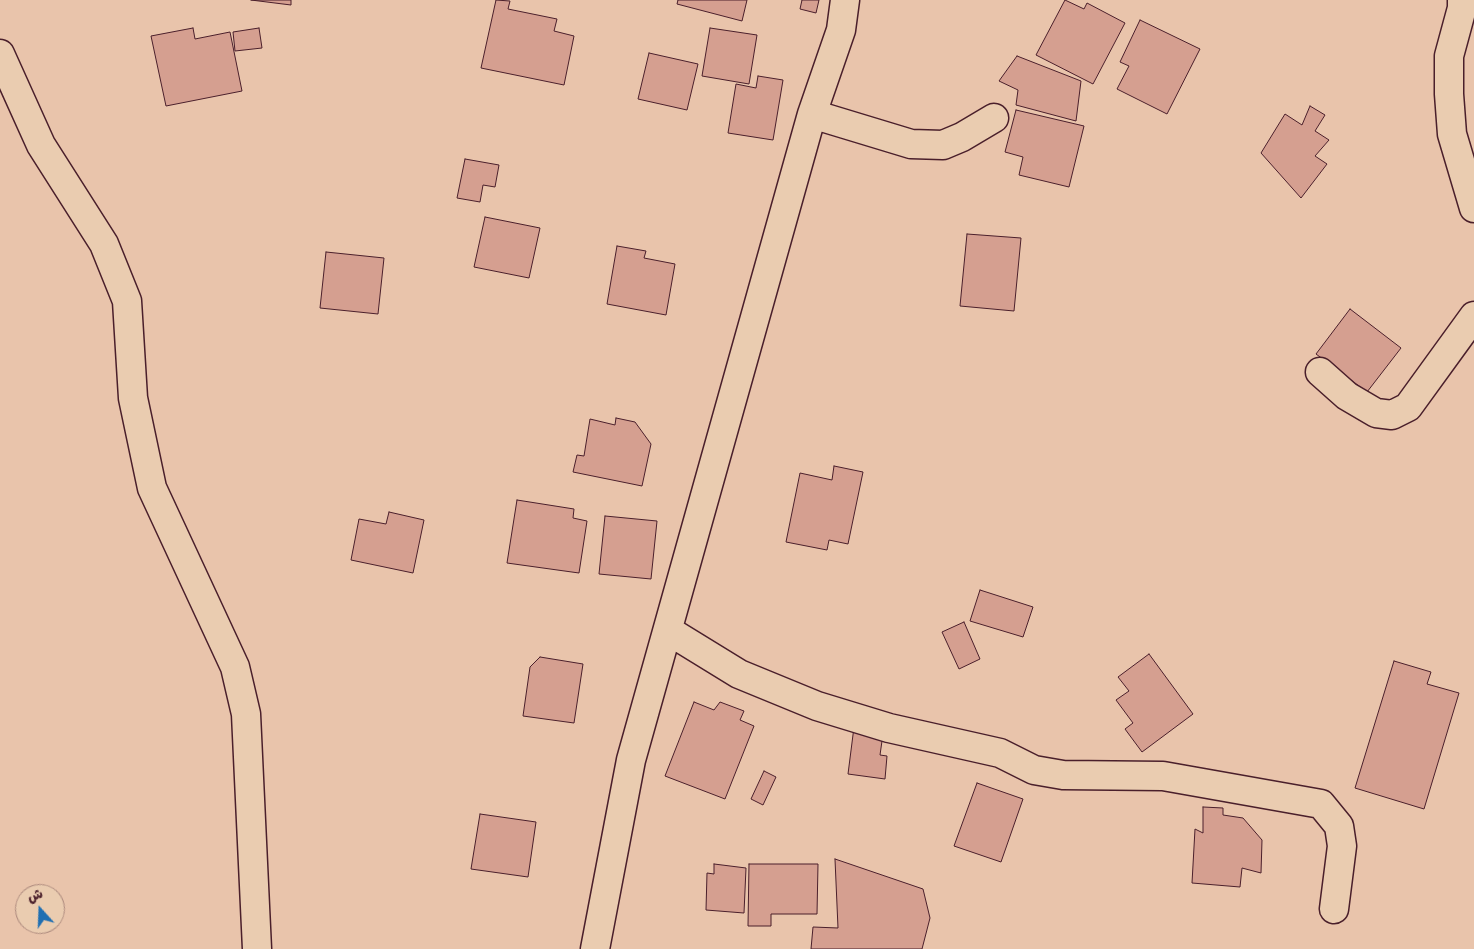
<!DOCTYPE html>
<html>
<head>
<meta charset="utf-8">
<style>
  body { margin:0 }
  #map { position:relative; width:1474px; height:949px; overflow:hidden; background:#e9c4ab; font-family:Itim,"Playpen Sans Arabic",sans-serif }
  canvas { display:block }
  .north { position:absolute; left:15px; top:884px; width:50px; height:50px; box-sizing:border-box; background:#eaccb0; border:1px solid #aa877b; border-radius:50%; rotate:340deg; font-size:14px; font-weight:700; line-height:20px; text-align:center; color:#4a1f2b }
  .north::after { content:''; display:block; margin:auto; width:18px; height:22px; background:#1f6fb2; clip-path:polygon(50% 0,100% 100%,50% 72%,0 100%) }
</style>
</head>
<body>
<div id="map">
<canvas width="1474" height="949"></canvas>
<div class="north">ش</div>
</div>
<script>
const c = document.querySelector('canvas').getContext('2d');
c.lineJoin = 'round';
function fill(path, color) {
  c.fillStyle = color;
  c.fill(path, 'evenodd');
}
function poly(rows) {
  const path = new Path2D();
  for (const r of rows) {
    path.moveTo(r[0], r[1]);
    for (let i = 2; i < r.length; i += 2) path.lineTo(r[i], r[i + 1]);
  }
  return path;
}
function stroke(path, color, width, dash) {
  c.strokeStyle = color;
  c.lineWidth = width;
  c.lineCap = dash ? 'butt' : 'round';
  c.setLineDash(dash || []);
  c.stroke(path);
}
const building = poly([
  [251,0,291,0,291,5,251,0],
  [496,0,510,1,508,9,557,19,554,31,574,36,564,85,481,68,496,0],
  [678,0,747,0,742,21,677,4,678,0],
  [802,0,819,0,816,13,800,9,802,0],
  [1065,0,1084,9,1087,3,1125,23,1093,84,1036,55,1065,0],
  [1140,20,1200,49,1167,114,1117,89,1129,66,1120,62,1140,20],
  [193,28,195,39,230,32,242,91,166,106,151,36,193,28],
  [259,28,262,48,235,51,233,32,259,28],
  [710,28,757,35,749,84,702,76,710,28],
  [649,53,698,64,687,110,638,99,649,53],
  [1017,56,1081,81,1076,121,1016,105,1018,90,999,81,1017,56],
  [758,76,783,80,773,140,728,133,736,84,756,88,758,76],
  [1310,106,1325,115,1315,131,1329,140,1315,156,1327,164,1301,198,1261,153,1285,114,1302,125,1310,106],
  [1016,110,1084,126,1069,187,1019,175,1023,157,1005,152,1016,110],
  [465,159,499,165,495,187,483,185,480,202,457,198,465,159],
  [485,217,540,228,529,278,474,267,485,217],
  [967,234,1021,238,1014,311,960,306,967,234],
  [617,246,646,251,644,258,675,264,666,315,607,304,617,246],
  [326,252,384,258,378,314,320,308,326,252],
  [1350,309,1401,348,1367,392,1316,354,1350,309],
  [616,418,635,422,651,444,642,486,573,472,577,455,584,456,590,419,615,425,616,418],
  [834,466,863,472,848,544,829,540,827,550,786,542,800,473,832,480,834,466],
  [517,500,574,509,573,518,587,521,579,573,507,563,517,500],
  [389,512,424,520,413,573,351,560,359,519,386,524,389,512],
  [605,516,657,521,651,579,599,574,605,516],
  [980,590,1033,607,1023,637,970,621,980,590],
  [964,622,980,659,959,669,942,632,964,622],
  [1149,654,1193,714,1142,752,1125,729,1133,723,1116,700,1129,691,1118,677,1149,654],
  [540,657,583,664,574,723,523,716,530,667,540,657],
  [1394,661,1431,672,1427,684,1459,693,1424,809,1355,788,1394,661],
  [694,702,714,710,720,702,744,711,740,720,754,726,725,799,665,776,694,702],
  [854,727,877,731,882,741,880,755,887,756,885,779,848,774,854,727],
  [764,771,776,777,763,805,751,799,764,771],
  [977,783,1023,799,1001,862,954,846,977,783],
  [1203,807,1223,808,1223,815,1243,818,1262,840,1261,873,1242,868,1240,887,1192,883,1195,829,1203,833,1203,807],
  [480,814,536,822,528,877,471,869,480,814],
  [835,859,923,889,930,918,922,949,811,949,813,927,838,928,835,859],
  [714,864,746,868,744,913,706,910,707,873,714,874,714,864],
  [749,864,818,864,817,914,771,914,771,926,748,926,749,864]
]);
const minor = poly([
  [1462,0,1462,8,1449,56,1449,94,1452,134,1474,208],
  [0,54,41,145,104,244,127,301,133,398,152,488,235,667,246,714,257,949],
  [812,114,911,144,943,145,962,137,994,118],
  [1320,372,1347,396,1376,413,1392,415,1408,407,1474,316],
  [669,631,739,674,817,706,889,728,1000,753,1034,770,1063,775,1163,776,1321,804,1339,826,1342,846,1334,909],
  [595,949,631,760,812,114,841,30,845,0]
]);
fill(building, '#d59f90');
stroke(building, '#4a1f2b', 1);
stroke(minor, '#4a1f2b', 31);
stroke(minor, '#eaccb0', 28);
</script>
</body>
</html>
